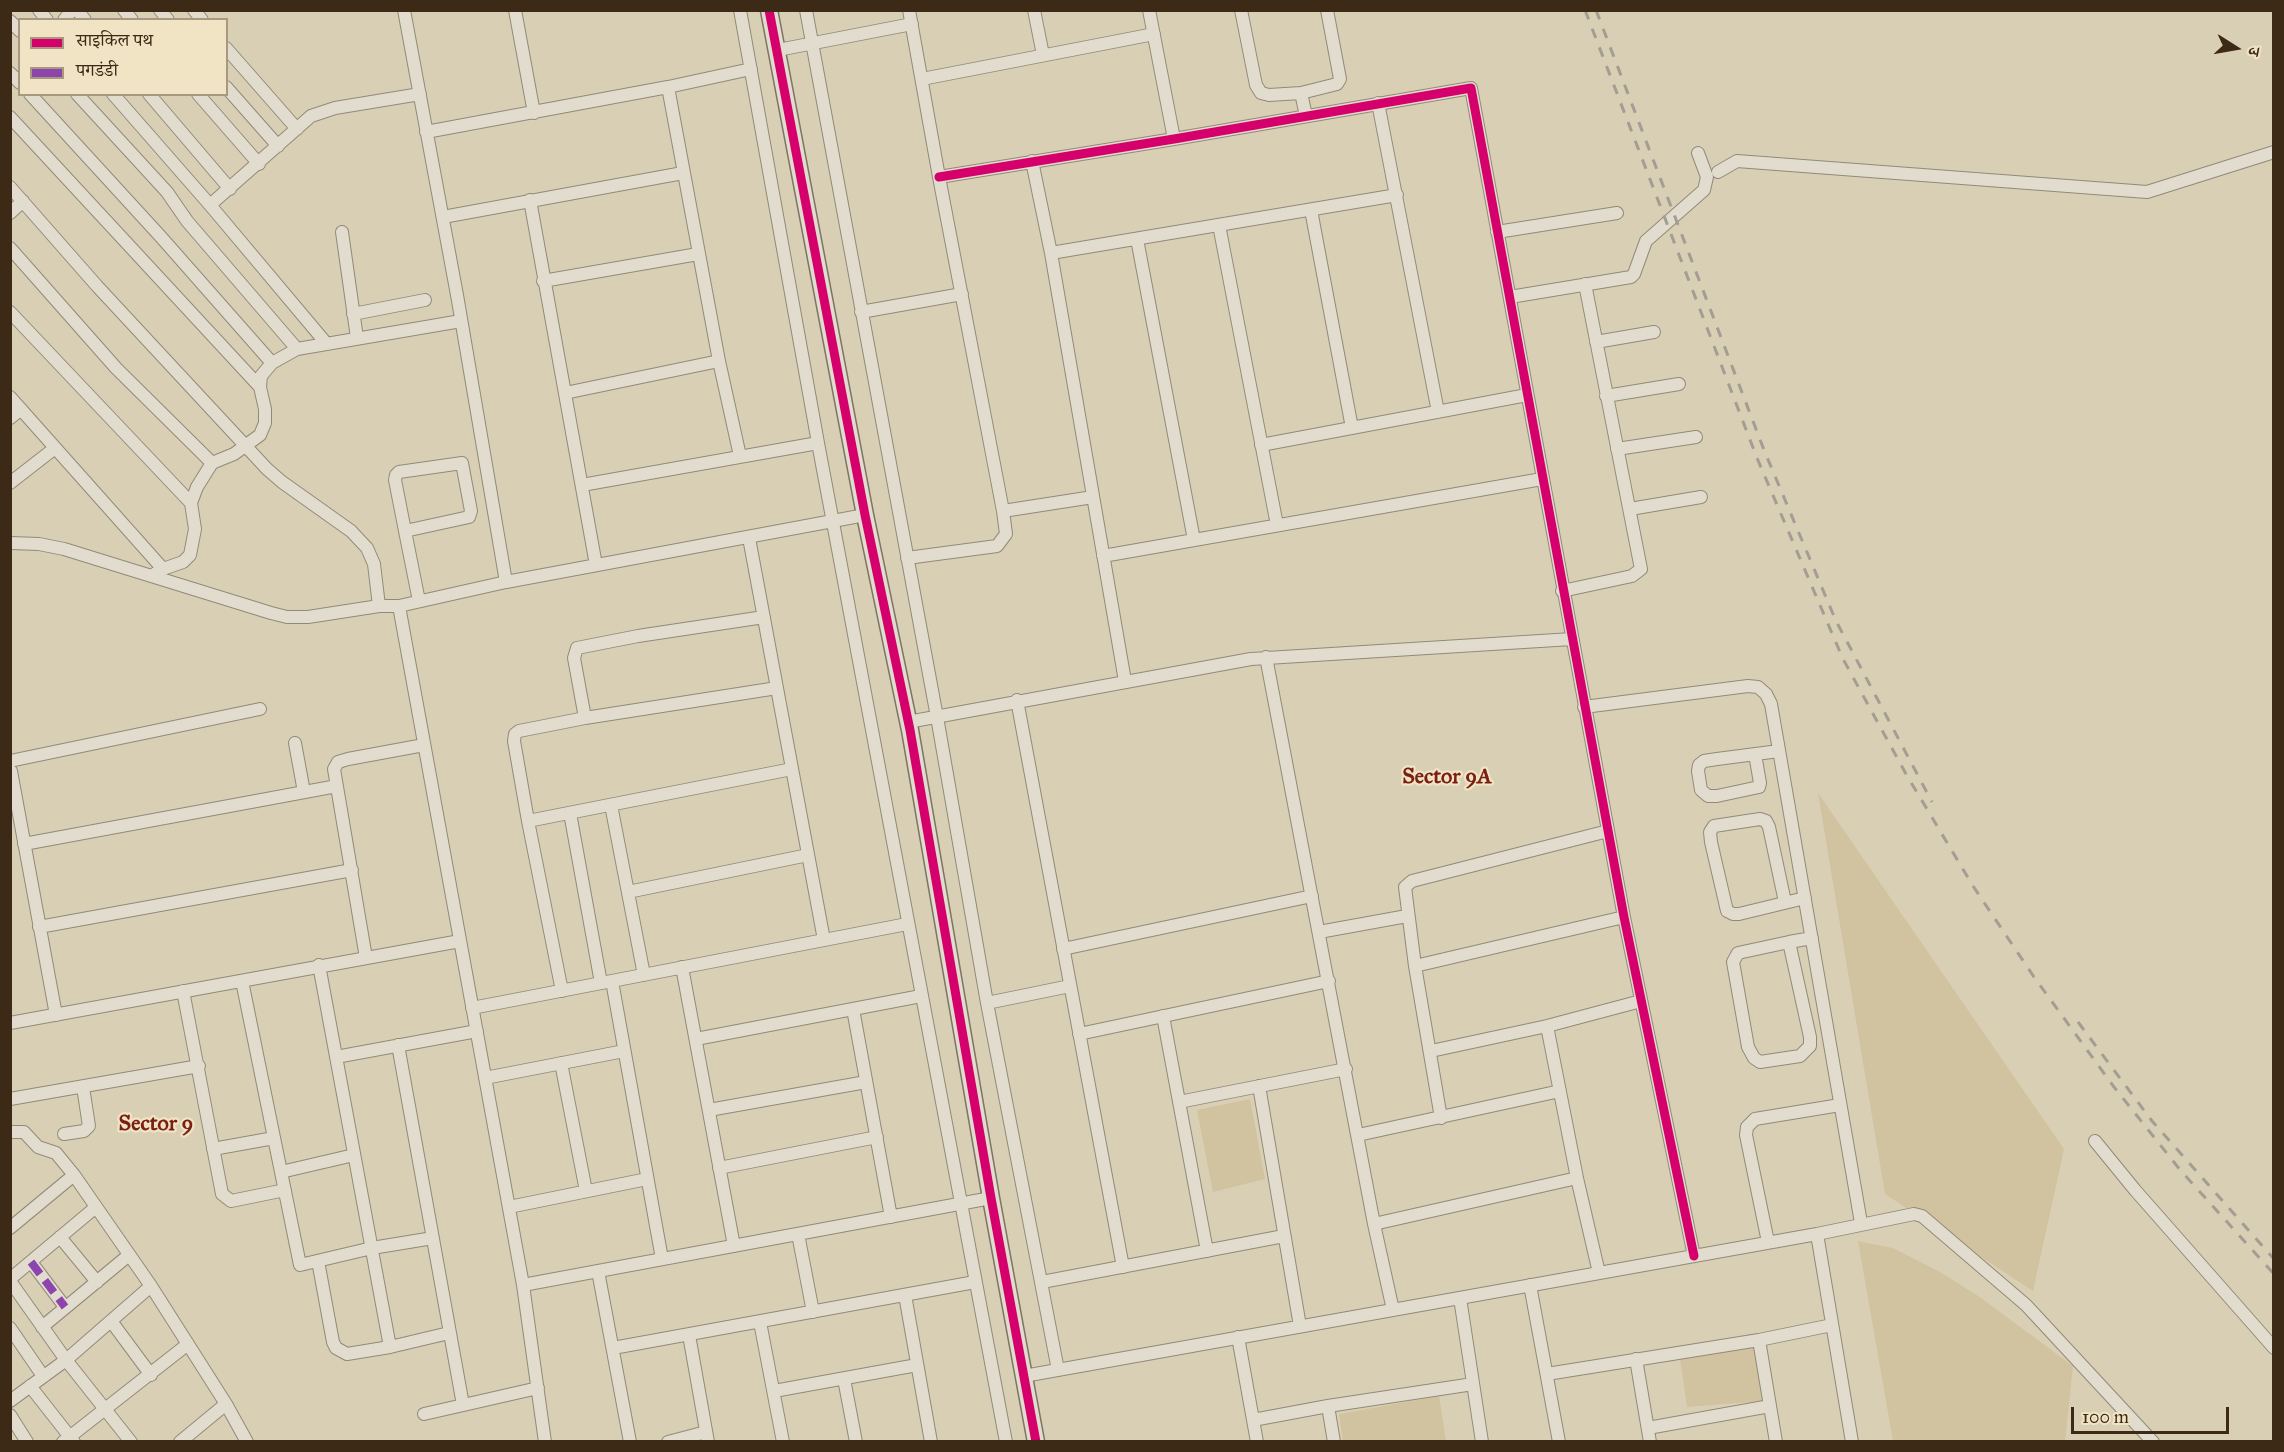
<!DOCTYPE html>
<html>
<head>
<meta charset="utf-8">
<style>
  body { margin:0 }
  #map { position:relative; width:2284px; height:1452px; overflow:hidden; background:#d9cfb4; font-family:"IM FELL Great Primer","Noto Serif Devanagari",serif }
  canvas { display:block }
  .frame { position:absolute; inset:0; border:12px solid #3c2916; pointer-events:none }
  .legend { position:absolute; left:18px; top:18px; width:210px; height:78px; box-sizing:border-box; background:#f0e4c4; border:2px solid #a8997e; margin:0; padding:8px 10px; list-style:none; font-size:18px; color:#3c2916 }
  .legend li { display:flex; align-items:center; gap:12px; height:30px }
  .legend b { width:30px; border:2px solid #a8997e }
  .north { position:absolute; left:2206px; top:18px; width:60px; height:60px; -webkit-text-stroke:4px #f0e4c4; paint-order:stroke; rotate:101deg; font-size:16px; font-weight:700; line-height:24px; text-align:center; color:#3c2916 }
  .north::after { content:''; display:block; margin:auto; width:21px; height:27px; background:#3c2916; clip-path:polygon(50% 0,100% 100%,50% 72%,0 100%) }
  .scale { position:absolute; left:2071px; top:1407px; width:158px; height:27px; box-sizing:border-box; border:3px solid #3c2916; border-top:0; padding-left:8px; font-size:18px; line-height:21px; white-space:nowrap; color:#3c2916; -webkit-text-stroke:4px #f0e4c4; paint-order:stroke }
</style>
</head>
<body>
<div id="map">
<canvas width="2284" height="1452"></canvas>
<div class="frame"></div>
<ul class="legend">
<li><b style="height:8px;background:#d6006c"></b>साइकिल पथ</li>
<li><b style="height:8px;background:#8e44ad"></b>पगडंडी</li>
</ul>
<div class="north">उ</div>
<div class="scale">100 m</div>
</div>
<script>
const c = document.querySelector('canvas').getContext('2d');
c.lineJoin = 'round';
function fill(path, color) {
  c.fillStyle = color;
  c.fill(path, 'evenodd');
}
function poly(rows) {
  const path = new Path2D();
  for (const r of rows) {
    path.moveTo(r[0], r[1]);
    for (let i = 2; i < r.length; i += 2) path.lineTo(r[i], r[i + 1]);
  }
  return path;
}
function stroke(path, color, width, dash) {
  c.strokeStyle = color;
  c.lineWidth = width;
  c.lineCap = dash ? 'butt' : 'round';
  c.setLineDash(dash || []);
  c.stroke(path);
}
function label(font, color, halo, rows, align = 'center') {
  c.font = font + ' "IM FELL Great Primer",serif';
  c.lineWidth = 4.5;
  c.setLineDash([]);
  c.textBaseline = 'middle';
  c.strokeStyle = halo;
  c.fillStyle = color;
  for (const [text, x, y, turn = 0] of rows) {
    c.save();
    c.translate(x, y);
    c.rotate((+turn || 0) * Math.PI / 180);
    c.textAlign = isNaN(turn) ? turn : align;
    if (halo) c.strokeText(text, 0, 0);
    c.fillText(text, 0, 0);
    c.restore();
  }
}
const green = poly([
  [1818,793,2064,1149,2033,1291,1885,1194],
  [1250,1099,1265,1179,1213,1192,1197,1110],
  [1858,1241,1893,1248,1940,1272,1981,1298,2073,1366,2065,1441,1893,1441],
  [1756,1344,1765,1401,1687,1407,1680,1359],
  [1439,1396,1446,1441,1343,1441,1339,1414]
]);
const street = poly([
  [39,10,47,20],
  [77,10,85,20],
  [124,10,132,20],
  [160,10,168,20],
  [194,10,202,20],
  [404,10,457,295,506,582],
  [515,10,534,113],
  [740,10,818,443,1006,1442],
  [806,10,937,717,987,1003,1058,1370],
  [909,10,939,177,1003,511,1093,497],
  [1034,10,1043,55],
  [1149,10,1174,139],
  [1241,10,1256,85,1261,93,1269,95,1301,93,1337,84,1340,79,1327,10],
  [64,20,72,10],
  [10,21,20,31],
  [226,48,297,129],
  [778,50,912,24],
  [10,73,20,83],
  [922,79,1154,34],
  [226,87,278,146],
  [668,87,719,361,740,456],
  [1301,93,1306,116],
  [30,94,161,237,272,363],
  [77,94,167,192,187,221,297,349],
  [113,94,210,205,326,343],
  [149,94,230,189],
  [198,94,259,164],
  [1378,103,1438,412],
  [10,117,260,387],
  [426,132,668,87,751,69],
  [1032,161,1051,253,1125,681],
  [1718,172,1737,161,2147,192,2274,152],
  [939,177,1174,139,1471,88,1624,917,1694,1256],
  [10,187,97,286,267,469,282,482,351,531,367,548,374,564,379,606],
  [530,200,596,565],
  [210,205,311,116,335,108,420,94],
  [1311,210,1352,428],
  [10,213,23,201],
  [443,217,683,173],
  [1219,225,1277,525],
  [342,232,357,338],
  [1497,232,1617,213],
  [1137,239,1194,540],
  [10,248,116,368,212,463],
  [1051,253,1397,195],
  [543,281,698,254],
  [1510,297,1631,277,1634,274,1646,241,1704,190,1707,177,1698,153],
  [10,312,191,503],
  [861,312,962,294],
  [353,314,425,300],
  [1596,342,1654,332],
  [565,393,719,361],
  [1606,396,1679,384],
  [10,397,163,569],
  [10,418,21,409],
  [1261,445,1527,395],
  [1617,449,1696,437],
  [10,483,55,448],
  [582,485,818,443],
  [1630,509,1701,497],
  [405,531,469,517,471,511,462,463,399,472,396,475,395,480,405,531,419,601],
  [749,538,824,940],
  [10,543,39,544,64,549,271,613,287,617,308,617,379,606,399,606,506,582,865,515],
  [1103,556,1542,479],
  [907,558,997,546,1006,534,1003,511],
  [151,576,163,569,183,562,190,555,195,529,191,503,197,487,212,463,234,454,260,435,265,423,265,409,260,387,261,376,272,363,297,349,461,321],
  [1562,591,1632,576,1641,569,1585,284],
  [399,606,523,1285,545,1442],
  [1266,657,1374,1224,1393,1310],
  [1017,700,1123,1267],
  [1584,707,1748,686,1758,687,1766,694,1771,704,1861,1223],
  [585,718,574,658,577,648,638,636,764,617],
  [908,722,1251,659,1572,639],
  [295,743,304,792],
  [1755,754,1760,783,1759,787,1717,796,1708,796,1701,790,1698,771,1699,765,1704,761,1717,759,1779,751],
  [10,761,260,709],
  [11,771,56,1015],
  [611,805,644,975],
  [570,813,601,983],
  [528,821,792,769],
  [24,844,337,786],
  [628,892,808,855],
  [1785,902,1769,827,1766,821,1760,819,1714,826,1710,832,1711,842,1727,911,1733,914,1739,914,1805,898],
  [39,927,352,870],
  [1319,932,1407,916],
  [1789,942,1810,1037,1810,1046,1800,1056,1760,1062,1754,1058,1748,1047,1733,962,1738,953,1789,942,1812,938],
  [1063,949,1312,896],
  [366,958,334,769,338,762,348,759,424,745],
  [319,965,390,1347,449,1333],
  [1415,966,1624,917],
  [682,967,734,1246],
  [242,981,300,1265,372,1248,433,1238],
  [612,981,662,1259],
  [183,991,222,1194,231,1201,285,1190],
  [562,991,528,821,514,741,515,734,519,731,585,718,777,688],
  [987,1003,1070,986],
  [472,1008,907,924],
  [853,1009,891,1217],
  [1163,1016,1207,1251],
  [10,1023,460,941],
  [1547,1026,1577,1178,1599,1273],
  [1079,1034,1329,981],
  [696,1039,921,996],
  [398,1045,463,1405],
  [1431,1051,1547,1026,1641,1001],
  [336,1057,477,1031],
  [561,1063,586,1191],
  [485,1078,624,1051],
  [1259,1086,1300,1326],
  [10,1099,199,1066],
  [1179,1102,1346,1069],
  [709,1110,866,1082],
  [1441,1118,1415,966,1405,887,1412,881,1608,831],
  [10,1132,24,1132,38,1147,56,1153,74,1175,151,1286,226,1404,247,1442],
  [64,1134,84,1131,89,1126,83,1087],
  [1358,1135,1560,1091],
  [2095,1141,2135,1190,2274,1348],
  [213,1149,274,1138],
  [719,1168,877,1137],
  [281,1172,354,1155],
  [509,1207,647,1179],
  [1374,1224,1577,1178],
  [10,1228,74,1175],
  [798,1234,813,1312],
  [1817,1234,1852,1442],
  [60,1237,97,1282],
  [1768,1242,1746,1135,1747,1127,1755,1119,1840,1105],
  [318,1261,333,1342,336,1348,347,1354,390,1347],
  [31,1262,65,1307],
  [598,1271,630,1442],
  [10,1279,96,1207],
  [10,1281,66,1360,131,1442],
  [1042,1282,1284,1236],
  [523,1285,991,1198],
  [1530,1285,1559,1442],
  [905,1295,931,1442],
  [1460,1298,1482,1442],
  [111,1321,151,1375],
  [760,1322,783,1442],
  [42,1327,129,1255],
  [10,1328,43,1376],
  [689,1335,708,1442],
  [1238,1337,1257,1442],
  [1759,1340,1776,1442],
  [613,1348,975,1282],
  [1636,1359,1650,1442],
  [1547,1374,1759,1340,1832,1325],
  [1024,1376,1817,1234,1914,1214,1922,1216,2026,1305,2153,1442],
  [844,1379,856,1442],
  [30,1386,74,1442],
  [774,1391,917,1365],
  [10,1401,66,1360,151,1286],
  [1328,1406,1334,1442],
  [424,1414,538,1388],
  [10,1415,27,1442],
  [1253,1420,1328,1406,1473,1384],
  [1648,1428,1770,1406],
  [63,1442,188,1344],
  [180,1442,226,1404],
  [668,1442,706,1432]
]);
const secondary = poly([
  [769,10,865,515,910,730,991,1198,1036,1442]
]);
const rail = poly([
  [1585,10,1757,458,1843,659,1906,774,1973,886,2034,977,2114,1087,2181,1171,2274,1274],
  [1596,10,1764,450,1836,621,1932,802],
  [2078,1022,2152,1121,2274,1259]
]);
const quiet = poly([
  [31,1262,65,1307]
]);
const cycleway = poly([
  [769,10,865,515,910,730,991,1198,1036,1442],
  [939,177,1174,139,1471,88,1624,917,1694,1256]
]);
const districtNames = [
  ["Sector 9A",1447,778],
  ["Sector 9",156,1125]
];
fill(green, '#d1c39f');
stroke(street, '#928a79', 14);
stroke(secondary, '#7c7464', 19);
stroke(street, '#e1dcce', 12);
stroke(secondary, '#e1dcce', 16);
stroke(rail, '#a39e92', 3, [10, 10]);
stroke(quiet, '#8e44ad', 8, [15, 8]);
stroke(cycleway, '#d6006c', 9);
label('bold 22px', '#7a1f14', '#f0e4c4', districtNames);
</script>
</body>
</html>
